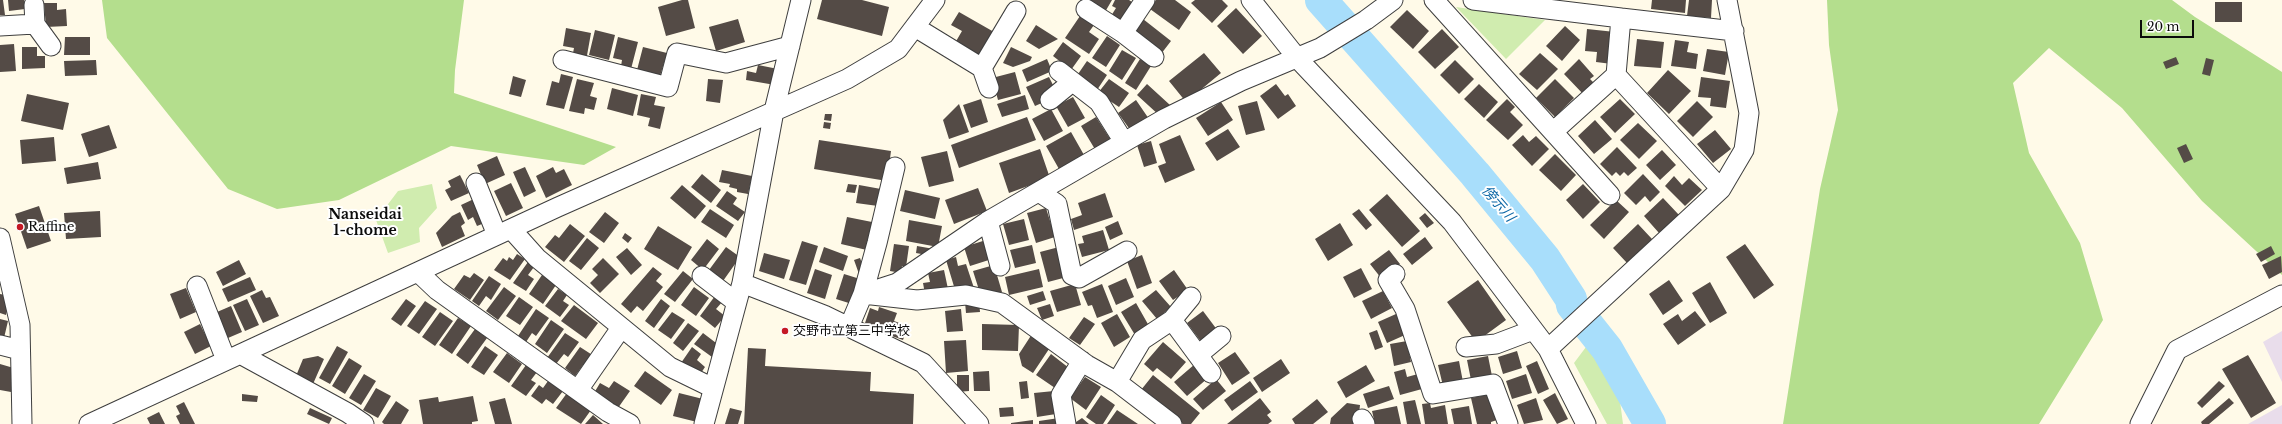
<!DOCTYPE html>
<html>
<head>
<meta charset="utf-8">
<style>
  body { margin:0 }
  #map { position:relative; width:2282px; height:424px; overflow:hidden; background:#fffae8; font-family:"Libre Baskerville",serif }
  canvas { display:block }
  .scale { position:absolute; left:2140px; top:20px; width:54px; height:18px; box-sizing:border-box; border:2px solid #0b0b0b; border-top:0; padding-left:5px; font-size:12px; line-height:14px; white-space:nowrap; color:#0b0b0b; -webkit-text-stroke:3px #fff; paint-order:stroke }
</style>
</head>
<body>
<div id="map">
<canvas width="2282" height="424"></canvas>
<div class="scale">20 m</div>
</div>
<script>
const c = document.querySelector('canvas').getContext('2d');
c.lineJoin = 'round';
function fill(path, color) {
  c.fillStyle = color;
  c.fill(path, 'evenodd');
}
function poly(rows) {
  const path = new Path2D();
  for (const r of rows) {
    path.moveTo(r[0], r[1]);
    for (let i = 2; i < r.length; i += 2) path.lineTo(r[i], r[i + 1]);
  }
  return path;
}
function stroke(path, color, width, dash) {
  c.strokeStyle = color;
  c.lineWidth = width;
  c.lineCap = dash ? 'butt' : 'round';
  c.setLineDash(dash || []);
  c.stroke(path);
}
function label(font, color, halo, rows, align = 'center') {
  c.font = font + ' "Libre Baskerville","Noto Sans JP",serif';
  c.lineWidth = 4;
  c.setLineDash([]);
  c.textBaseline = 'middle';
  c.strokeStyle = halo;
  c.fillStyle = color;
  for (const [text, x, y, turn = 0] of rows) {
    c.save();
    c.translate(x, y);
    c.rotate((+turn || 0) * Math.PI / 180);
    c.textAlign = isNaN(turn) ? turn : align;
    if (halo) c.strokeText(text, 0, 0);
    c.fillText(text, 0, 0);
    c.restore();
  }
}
const industrial = poly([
  [2282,331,2282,382,2263,342],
  [2282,405,2282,424,2248,424]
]);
const green = poly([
  [1456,7,1545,20,1506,59],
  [432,184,437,208,419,228,420,242,388,253,376,220,398,191],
  [1592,339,1624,390,1620,401,1623,424,1607,424,1574,363]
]);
const forest = poly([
  [102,0,464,0,455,70,454,93,616,147,584,165,451,146,339,200,277,209,228,189,107,38],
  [1827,0,2172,0,2195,17,2282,72,2282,275,2202,201,2122,108,2049,48,2013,83,2029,153,2080,243,2103,320,2039,424,1783,424,1820,189,1838,110,1829,45]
]);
const river = poly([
  [1321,0,1475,174,1545,259,1571,299,1572,305,1607,349,1650,424]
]);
const building = poly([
  [0,0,3,0,5,15,0,15],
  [8,0,24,0,25,9,9,11],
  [682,0,688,0,695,28,666,36,658,7],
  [822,0,862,0,889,7,882,36,817,19],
  [1091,0,1112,0,1105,12,1090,2],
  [1115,0,1129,0,1135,4,1123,23,1111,16,1116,8,1112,6],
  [1156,0,1175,0,1191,12,1179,30,1150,9],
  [1195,0,1222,0,1228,6,1212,23,1191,3],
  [1652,0,1686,0,1685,13,1651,9],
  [1689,0,1712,0,1711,18,1687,16],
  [2215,2,2242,2,2242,22,2215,22],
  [44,3,57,3,57,10,66,9,67,26,46,27],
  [1236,8,1262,36,1243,54,1217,26],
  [1407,10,1429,31,1413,49,1390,27],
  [959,12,994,32,979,57,955,43,962,31,951,25],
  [1080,16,1094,25,1089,32,1099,39,1089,54,1065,38],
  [738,19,745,42,716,51,709,27],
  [1143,19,1171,41,1161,54,1133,32],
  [1036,25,1058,39,1039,49,1026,41],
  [1565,26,1580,40,1562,61,1546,46],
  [566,28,591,33,586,61,572,58,574,48,563,46],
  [1442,29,1459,47,1435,69,1418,52],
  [1587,29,1615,32,1612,64,1596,62,1597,52,1585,51],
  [595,30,615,35,609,60,589,55],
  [1107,36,1120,45,1106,67,1092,58],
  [65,37,90,37,90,55,64,55],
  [618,37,638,42,631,69,621,66,622,60,613,58],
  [1637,39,1664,42,1661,68,1634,66],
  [1675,40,1689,42,1687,52,1698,54,1696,69,1671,66],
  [1063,42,1081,56,1071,70,1053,56],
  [14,44,16,71,0,72,0,45],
  [22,47,37,47,37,56,45,56,45,68,22,69],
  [643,47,667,53,660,76,637,70],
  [1011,47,1032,57,1030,61,1013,67,1003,63],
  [1707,49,1729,52,1725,75,1703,71],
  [1122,50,1136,58,1122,80,1109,71],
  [1204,53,1221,73,1186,102,1169,81],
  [1540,53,1558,69,1537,90,1519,74],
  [2176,57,2179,64,2166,69,2163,62],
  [2206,58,2214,60,2210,76,2202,74],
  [1047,59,1052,71,1027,82,1022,70],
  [1140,59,1151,66,1136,90,1125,83],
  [1579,59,1594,76,1590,79,1595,84,1584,95,1564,74],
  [96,60,97,75,65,76,64,61],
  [1455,60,1474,79,1459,94,1440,75],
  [1087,61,1107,75,1097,90,1076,77],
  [758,65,778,69,775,85,746,80,747,71,756,73],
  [1668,70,1691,91,1669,114,1647,93],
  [1015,72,1021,94,998,100,992,78],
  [561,74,573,77,564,109,546,105,552,81,559,83],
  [513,76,526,80,521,97,509,94],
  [1049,77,1056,91,1044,102,1035,106,1026,87],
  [1701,77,1730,81,1726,108,1710,106,1711,98,1698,97],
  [577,79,594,83,590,96,597,98,594,110,585,108,584,114,569,111],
  [708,79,723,80,720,103,706,101],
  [1109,79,1129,93,1119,107,1098,93],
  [1555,79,1574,98,1555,117,1536,98],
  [1147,84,1170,105,1160,116,1137,95],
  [1276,84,1285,96,1288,94,1296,106,1278,119,1260,96],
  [1479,84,1498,102,1484,118,1464,99],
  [612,88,638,95,633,116,607,109],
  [27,94,69,103,63,130,21,121],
  [641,94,656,97,654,105,665,107,660,129,648,126,650,118,637,115],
  [1025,95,1029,109,1002,117,997,104],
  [1073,97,1085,118,1068,127,1056,106],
  [981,99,988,122,971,128,963,105],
  [1507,99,1515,107,1510,112,1523,125,1508,140,1486,120],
  [1620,99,1635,114,1615,133,1600,117],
  [1136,100,1149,119,1131,131,1118,113],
  [1257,101,1265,130,1246,135,1238,106],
  [1697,101,1713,117,1693,137,1677,121],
  [1221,102,1233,120,1208,136,1196,118],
  [959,104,969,132,949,139,943,120],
  [1051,109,1063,131,1044,141,1032,119],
  [825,114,832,114,831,121,824,120],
  [1027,117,1036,140,959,168,951,145],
  [1096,117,1112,142,1096,151,1081,126],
  [1595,120,1612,139,1594,154,1578,136],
  [824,122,831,123,830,129,823,128],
  [1638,123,1657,141,1639,159,1620,140],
  [109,125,117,148,89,157,81,134],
  [1228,129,1240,147,1217,161,1205,143],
  [1715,130,1731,149,1713,163,1697,144],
  [1071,132,1084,155,1059,169,1046,146],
  [1180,135,1195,170,1165,183,1158,166,1166,163,1159,144],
  [1523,135,1529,142,1536,136,1549,149,1532,166,1512,145],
  [54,137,56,161,22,164,20,140],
  [819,140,891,151,887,181,814,169],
  [1151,141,1157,163,1144,167,1137,145],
  [2186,144,2193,159,2184,163,2177,148],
  [1617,147,1637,168,1628,176,1624,172,1620,176,1616,172,1612,176,1600,164],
  [1040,149,1050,178,1009,193,999,163],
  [1662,150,1676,165,1660,180,1646,165],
  [947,151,954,181,929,187,921,157],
  [1555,154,1576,175,1561,191,1539,170],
  [497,156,505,175,485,184,477,165],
  [98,162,101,179,67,184,64,168],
  [525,167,536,191,524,197,513,172],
  [553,167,556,173,564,169,572,185,546,198,536,176],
  [722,170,752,176,748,194,737,192,737,189,729,187,730,184,719,182],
  [702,174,721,190,711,203,691,187],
  [1643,174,1660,192,1650,202,1645,196,1636,205,1624,193],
  [460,175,469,193,451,201,445,190,451,187,448,181],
  [1674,176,1682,185,1689,178,1702,190,1685,206,1665,186],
  [511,183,523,208,506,216,494,191],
  [848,184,857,185,855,193,846,192],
  [1583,184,1600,202,1583,219,1566,200],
  [682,185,706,206,695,219,670,198],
  [859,185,881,189,878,206,856,203],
  [978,188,987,211,954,224,945,200],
  [905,190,940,198,935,219,900,211],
  [727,191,737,198,733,204,745,212,738,221,716,206],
  [1105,193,1113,217,1074,230,1071,219,1082,215,1078,203],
  [1387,194,1420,231,1402,247,1369,210],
  [476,198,487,222,477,226,473,217,468,220,461,205],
  [1663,198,1679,215,1659,233,1644,216],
  [1616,200,1629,212,1604,239,1590,225],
  [39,206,51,241,27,249,15,214],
  [1046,208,1055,237,1036,243,1027,213],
  [710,209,734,225,726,238,701,222],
  [1359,209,1372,225,1366,230,1352,214],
  [100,211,101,237,66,239,64,213],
  [460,212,465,223,461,226,465,236,442,247,436,233,452,216],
  [605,212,619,223,604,243,589,232],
  [1425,213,1434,223,1427,228,1419,218],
  [847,217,877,223,871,251,841,244],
  [1024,219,1029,240,1009,245,1003,224],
  [909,220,942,226,938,247,906,241],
  [1118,221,1123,234,1110,240,1105,227],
  [1340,223,1353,245,1328,261,1315,239],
  [570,224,585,236,564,262,545,247,555,235,559,238],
  [1638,224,1652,239,1627,263,1613,248],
  [658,226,692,247,678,270,644,249],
  [1103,230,1109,250,1082,257,1078,244,1084,243,1082,236],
  [625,233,632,238,628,243,622,238],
  [1425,237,1433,248,1412,265,1403,254],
  [587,238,599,248,581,270,569,261],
  [707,239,719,249,703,270,691,260],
  [986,240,992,259,970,266,964,247],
  [802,241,818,246,806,285,789,280],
  [894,244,909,246,906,267,902,266,901,273,890,271],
  [1745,244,1774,285,1754,299,1726,257],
  [1032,245,1036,263,1015,268,1010,250],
  [917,246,934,249,932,256,916,253],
  [2271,246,2275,254,2261,262,2256,254],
  [726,247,740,257,723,281,709,270],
  [824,247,848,256,843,271,819,262],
  [1059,247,1067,277,1048,282,1040,252],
  [627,248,642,265,631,275,616,257],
  [1389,250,1400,264,1381,278,1370,264],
  [764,253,790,260,784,279,759,271],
  [517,254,525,259,510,280,494,270,503,258,507,261,509,257,513,260],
  [1142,255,1152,283,1137,289,1127,261],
  [2281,256,2282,272,2269,279,2262,265],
  [956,257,958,266,966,264,974,288,956,293,946,260],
  [603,258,619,274,600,293,590,283,598,275,592,269],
  [860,258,865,271,859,274,854,260],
  [239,260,246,274,223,286,216,272],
  [528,262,534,267,528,275,534,279,526,291,513,283],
  [994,265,1002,292,994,294,979,290,973,271],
  [653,267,662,274,656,281,663,287,643,311,637,306,631,313,621,304],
  [1361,268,1372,289,1354,298,1343,277],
  [815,269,832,275,825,299,807,293],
  [1039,269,1043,287,1009,295,1005,277],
  [944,270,948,289,925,294,923,283,930,282,928,273],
  [1174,270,1188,290,1173,300,1159,281],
  [683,271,693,279,675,302,664,294],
  [474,273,484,280,470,300,454,289,464,275,470,278],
  [844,274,860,279,852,304,836,299],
  [542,275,556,285,543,304,529,294],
  [489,276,501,284,491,300,486,296,479,306,472,301],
  [250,277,256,290,228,302,222,289],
  [1126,278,1134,297,1116,305,1108,286],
  [1478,280,1506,320,1476,342,1447,302],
  [1669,280,1683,301,1663,315,1649,294],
  [1710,282,1727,313,1710,323,1692,293],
  [1075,284,1081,305,1057,312,1050,291],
  [1102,284,1113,312,1097,318,1092,305,1088,306,1082,292],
  [504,287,516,296,498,320,486,311],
  [694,287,709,298,696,316,681,305],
  [186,288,196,312,180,319,170,294],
  [558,289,567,295,563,301,569,305,560,317,545,306],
  [262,290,266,298,270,297,279,316,263,323,250,296],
  [1156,290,1171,307,1157,319,1142,301],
  [1043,291,1046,300,1030,305,1027,296],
  [1383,291,1392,308,1371,319,1362,301],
  [0,294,10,296,6,315,0,313],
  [715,296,723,301,716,309,725,316,715,328,700,316],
  [519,297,533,307,520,325,506,316],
  [247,299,259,325,245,331,233,305],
  [406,299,416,306,401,326,391,319],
  [661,299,670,306,654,328,645,321],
  [425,301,437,309,419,334,407,326],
  [979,301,980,312,966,313,965,302],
  [1136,303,1149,326,1135,335,1121,312],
  [1050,304,1054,316,1042,320,1037,308],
  [574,305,598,323,586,339,561,321],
  [231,306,242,332,228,338,217,312],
  [879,307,897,313,894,321,908,326,903,340,864,326,870,308,878,311],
  [536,309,549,318,536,336,532,333,526,342,518,336],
  [961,309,963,331,947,332,945,311],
  [1203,311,1218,331,1202,343,1187,323],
  [1695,311,1706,325,1678,345,1663,324,1678,314,1682,321],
  [440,312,453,321,435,346,422,337],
  [672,312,685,320,671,339,658,330],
  [1117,314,1130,337,1114,347,1101,323],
  [1396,314,1405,335,1387,343,1378,322],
  [1084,317,1095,324,1080,345,1069,338],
  [458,318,471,326,452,354,439,345],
  [0,319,8,321,4,338,0,338],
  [551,320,564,329,547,353,535,344],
  [688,323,699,331,683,351,673,343],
  [200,324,211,346,195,354,184,332],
  [982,324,1019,325,1018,351,982,350],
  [475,329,487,338,468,364,456,355],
  [1377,330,1383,347,1375,350,1369,333],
  [565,333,579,342,568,357,564,354,556,364,547,358],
  [703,333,720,346,712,357,694,344],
  [1032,334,1051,346,1033,373,1022,366,1019,354],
  [966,340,968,371,946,373,944,341],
  [1407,341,1411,362,1394,366,1390,344],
  [1163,342,1186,362,1171,379,1157,368,1153,372,1144,364],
  [337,346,348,352,330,384,319,378],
  [485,346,498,355,484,375,471,367],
  [580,347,597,358,589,369,583,365,575,376,565,368],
  [692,347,701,354,697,360,705,367,699,376,681,363],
  [748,348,766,349,765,366,871,372,870,391,914,394,913,424,744,424],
  [1517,351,1522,368,1503,374,1498,357],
  [1235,352,1250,373,1232,385,1218,363],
  [507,353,522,364,509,383,493,372],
  [1051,354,1069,368,1055,388,1036,375],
  [2248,355,2276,403,2251,418,2222,369],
  [318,356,324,359,313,384,296,376,303,359],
  [1488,356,1492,376,1471,380,1467,360],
  [349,358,362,366,345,394,332,386],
  [1281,359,1290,373,1262,392,1253,378],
  [1459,361,1463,382,1443,386,1438,365],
  [1537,361,1549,389,1538,394,1526,366],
  [0,364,17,369,11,392,0,390],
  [1195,364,1208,378,1187,396,1174,382],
  [526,365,537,372,531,380,536,383,526,396,511,386],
  [1366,365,1375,381,1346,398,1337,382],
  [1405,369,1407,377,1418,374,1422,389,1400,395,1394,372],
  [645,371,672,390,661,405,634,386],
  [989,371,990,391,974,391,973,372],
  [364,374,376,381,361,405,349,398],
  [1526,374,1532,393,1512,399,1506,381],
  [957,375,969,375,969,391,957,392],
  [1153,375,1200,413,1191,424,1183,424,1141,390],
  [1085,377,1101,387,1086,410,1070,398],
  [1216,379,1226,391,1203,410,1193,399],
  [548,381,563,391,553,404,546,399,542,404,531,396,539,385,543,388],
  [614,381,630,391,618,408,594,393,600,383,609,388],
  [1027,381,1029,398,1021,399,1019,382],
  [1250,381,1258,392,1232,411,1224,400],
  [2219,381,2225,386,2202,408,2197,403],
  [1389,386,1394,399,1368,408,1363,394],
  [376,388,391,396,378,418,363,410],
  [1054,391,1056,414,1037,417,1034,393],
  [567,393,591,410,581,424,556,408],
  [679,393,703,399,697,422,673,416],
  [1555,393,1568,419,1557,424,1543,400],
  [242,394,258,396,257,402,242,401],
  [1491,394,1497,420,1491,422,1491,424,1477,424,1471,398],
  [1101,395,1115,405,1103,424,1096,424,1086,417],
  [473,396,478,421,472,422,472,424,423,424,419,400,438,397,439,402],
  [505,398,512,424,495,424,489,402],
  [1260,398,1271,412,1267,415,1272,421,1268,424,1227,424],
  [1536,398,1543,420,1524,424,1517,405],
  [2229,398,2234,403,2209,424,2202,424,2201,422],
  [1317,399,1328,412,1313,424,1295,424,1292,419],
  [1415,400,1421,424,1407,424,1403,402],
  [396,401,409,410,401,424,384,424,382,422],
  [184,402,195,424,180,424,176,416,180,414,176,406],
  [1347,403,1360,405,1358,424,1330,424,1331,418],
  [1430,403,1431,408,1445,405,1448,424,1425,424,1422,404],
  [1397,406,1401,424,1375,424,1372,411],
  [1469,406,1472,424,1454,424,1451,409],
  [1013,407,1014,416,1000,417,999,408],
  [310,408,332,418,329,424,307,414],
  [730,408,742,411,738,424,725,424],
  [1117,410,1138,424,1107,424],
  [159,412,165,424,150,424,147,418],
  [593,415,603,424,585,424],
  [1059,418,1060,424,1039,424,1039,421],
  [1082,418,1089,424,1073,424],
  [1033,420,1033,424,1011,424,1011,423]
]);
const minor = poly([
  [1251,0,1298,59,1452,222,1548,349,1586,424],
  [1434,0,1610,195],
  [1473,0,1621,18],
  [34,5,35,24,51,46],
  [1086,9,1123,33,1154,57],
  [0,26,35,24],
  [915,27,982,68,989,88],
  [1123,33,1145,0],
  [563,60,668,87,677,53,726,63,790,46],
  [982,68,1016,11],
  [1059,71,1099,102,1124,142],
  [1050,100,1072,82],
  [1554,131,1616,75],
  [476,183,497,235],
  [1721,189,1616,75,1621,18,1734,31],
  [1039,192,1057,204,1072,275,1079,278,1127,251],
  [988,221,1000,266],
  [511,229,537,258,670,367,713,388],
  [0,238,20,325,22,424],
  [418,272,437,290,608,412,630,424],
  [1395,274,1388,280,1405,309,1433,394,1493,384,1508,424],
  [702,276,736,302],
  [742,283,824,315,923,363,979,424],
  [197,286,226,360],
  [863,294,897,283,988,221,1164,119,1241,81,1320,48,1366,20,1393,0],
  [863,294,877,243,895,167],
  [1172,320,1191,297],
  [849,327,863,294,917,300,966,295,1002,303,1087,365,1117,382,1172,424],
  [0,345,20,350],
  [1466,347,1496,344,1533,330],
  [1548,349,1721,189,1744,150,1749,113,1727,0],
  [240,354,348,413,364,424],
  [1198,355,1221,336],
  [1117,382,1142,340,1172,320,1211,373],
  [578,390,621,328],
  [1362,419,1365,424],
  [89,424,558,207,847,79,898,49,935,0],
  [704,424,742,283,774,111,801,0],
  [1066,424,1061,395,1082,361],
  [2140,424,2177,350,2282,295]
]);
const markers = [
  [20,227,4,"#c51825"],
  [785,331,4,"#c51825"]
];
const poiNames = [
  ["Raffine",28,227],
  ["交野市立第三中学校",793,331]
];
const waterNames = [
  ["傍示川",1498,204,49]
];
const neighbourhoodNames = [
  ["Nanseidai",365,215],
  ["1-chome",365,231]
];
fill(industrial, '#e9ddeb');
fill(green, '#d0ecaf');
fill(forest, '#b4de8d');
stroke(river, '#a8defb', 32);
fill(building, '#544b46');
stroke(minor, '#3e3e3e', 21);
stroke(minor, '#fff', 19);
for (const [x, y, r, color] of markers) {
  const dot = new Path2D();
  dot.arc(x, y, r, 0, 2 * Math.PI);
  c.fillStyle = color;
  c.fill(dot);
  stroke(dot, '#fff', 1.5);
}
label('13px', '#0b0b0b', '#fff', poiNames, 'left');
label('italic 14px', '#0b66a5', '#fff', waterNames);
label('bold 14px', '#0b0b0b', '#fff', neighbourhoodNames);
</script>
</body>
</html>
